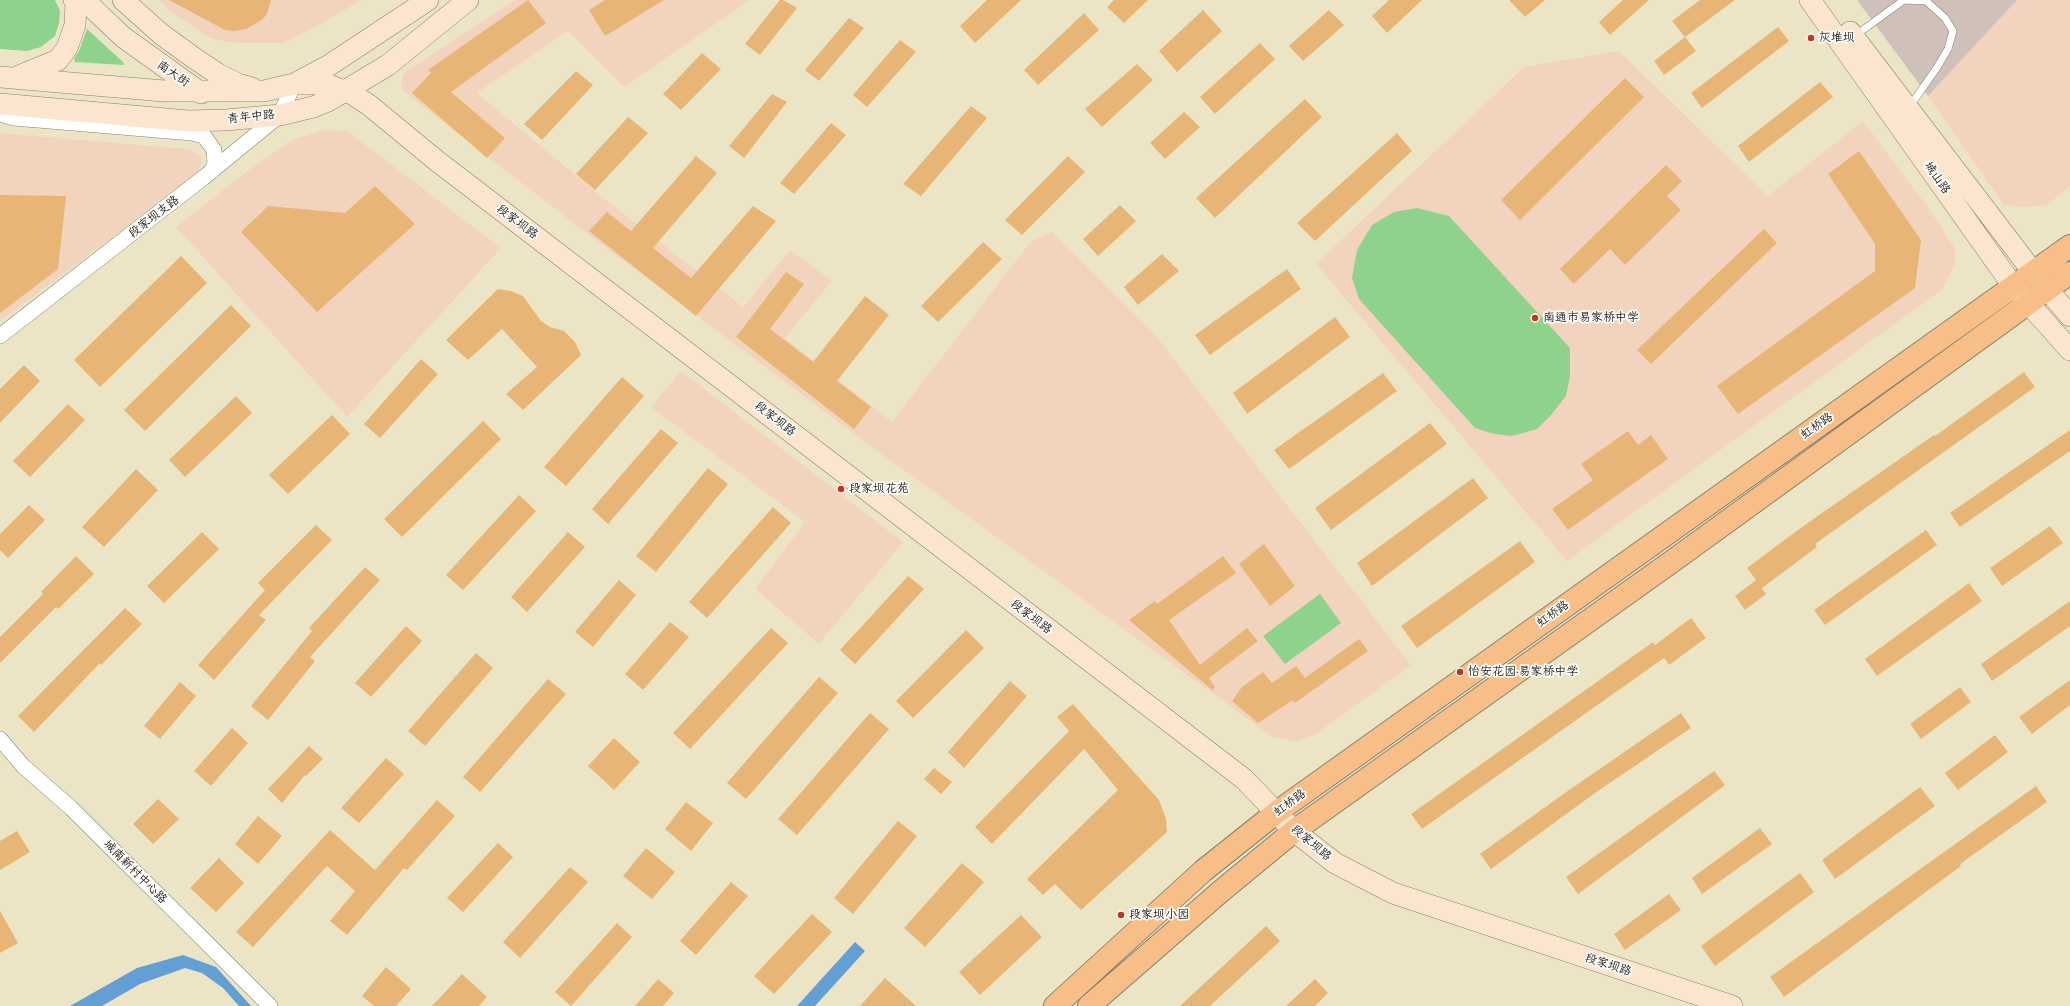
<!DOCTYPE html>
<html>
<head>
<meta charset="utf-8">
<style>
  body { margin:0 }
  canvas { display:block; background:#ece5c5 }
</style>
</head>
<body>
<canvas width="2070" height="1006"></canvas>
<script>
const c = document.querySelector('canvas').getContext('2d');
c.lineJoin = 'round';
function fill(path, color) {
  c.fillStyle = color;
  c.fill(path, 'evenodd');
}
function poly(rows) {
  const path = new Path2D();
  for (const r of rows) {
    path.moveTo(r[0], r[1]);
    for (let i = 2; i < r.length; i += 2) path.lineTo(r[i], r[i + 1]);
  }
  return path;
}
function stroke(path, color, width, dash) {
  c.strokeStyle = color;
  c.lineWidth = width;
  c.lineCap = dash ? 'butt' : 'round';
  c.setLineDash(dash || []);
  c.stroke(path);
}
function label(font, color, halo, rows, align = 'center') {
  c.font = font + ' "Patrick Hand","LXGW WenKai TC",sans-serif';
  c.lineWidth = 3.5;
  c.setLineDash([]);
  c.textBaseline = 'middle';
  c.strokeStyle = halo;
  c.fillStyle = color;
  for (const [text, x, y, turn = 0] of rows) {
    c.save();
    c.translate(x, y);
    c.rotate((+turn || 0) * Math.PI / 180);
    c.textAlign = isNaN(turn) ? turn : align;
    if (halo) c.strokeText(text, 0, 0);
    c.fillText(text, 0, 0);
    c.restore();
  }
}
const built = poly([
  [159,0,361,0,325,22,283,43,233,43,210,38,171,12],
  [515,0,750,0,624,87,568,31,477,93,601,196,743,307,790,250,832,281,785,338,892,422,1032,240,1052,232,1153,332,1411,665,1315,735,1296,742,1273,737,873,448,576,225,403,91,401,84,404,73],
  [2017,0,2070,0,2070,187,2045,206,2022,207,2004,205,1928,96],
  [1619,51,1768,196,1863,121,1930,210,1955,249,1955,263,1943,289,1567,561,1316,264,1524,67],
  [324,130,347,131,501,248,347,417,176,227,247,171,294,139],
  [0,133,189,149,200,155,202,159,197,174,0,321],
  [681,371,903,542,819,644,755,589,805,522,651,407]
]);
const industrial = poly([
  [1857,0,2017,0,1928,96]
]);
const green = poly([
  [0,0,55,0,60,11,59,23,55,36,41,47,27,51,0,49],
  [87,29,124,63,123,65,75,62,74,59,79,51],
  [1417,208,1449,216,1570,348,1570,376,1566,396,1551,415,1537,429,1512,436,1494,434,1475,428,1359,299,1352,278,1357,250,1372,225,1394,212],
  [1320,594,1341,623,1285,664,1263,636]
]);
const water = poly([
  [855,942,865,951,815,1006,797,1006],
  [183,955,216,967,251,1006,239,1006,223,988,202,973,185,968,140,984,102,1006,70,1006,137,968]
]);
const building = poly([
  [169,0,271,0,267,14,262,20,246,29,235,31,225,30],
  [528,0,546,23,451,92,505,138,487,158,412,93,431,73,428,70],
  [605,0,664,0,605,36,589,10],
  [780,0,783,0,797,8,760,55,745,44],
  [987,0,1021,0,975,43,960,26],
  [1114,0,1148,0,1124,23,1107,7],
  [1389,0,1422,0,1387,33,1372,16],
  [1509,0,1545,0,1525,17],
  [1623,0,1649,0,1610,35,1599,22],
  [1700,0,1735,0,1685,37,1672,21],
  [1203,10,1222,31,1177,72,1159,51],
  [1329,10,1344,25,1303,61,1289,46],
  [1084,13,1099,30,1038,85,1024,70],
  [849,18,864,28,819,81,805,70],
  [1778,27,1789,41,1702,108,1691,93],
  [1685,37,1696,51,1664,75,1654,61],
  [900,40,916,52,867,107,853,95],
  [1260,43,1275,59,1215,114,1200,97],
  [702,53,721,69,681,110,663,94],
  [1137,64,1153,80,1102,127,1085,109],
  [576,71,593,85,542,140,524,124],
  [1625,78,1644,97,1520,220,1501,200],
  [1820,82,1833,97,1749,162,1738,146],
  [772,94,787,102,744,158,729,146],
  [1305,99,1322,117,1215,218,1196,198],
  [971,106,987,118,921,196,903,184],
  [1184,112,1200,127,1165,159,1150,143],
  [628,117,648,133,595,190,576,174],
  [831,123,846,135,794,194,780,183],
  [1397,133,1412,151,1315,241,1297,223],
  [1859,151,1921,240,1915,288,1738,414,1717,386,1875,271,1875,244,1828,174],
  [696,156,717,173,653,248,691,278,753,206,776,221,696,316,589,231,607,212,631,231],
  [1068,156,1085,172,1022,235,1005,220],
  [1666,165,1682,181,1667,196,1681,210,1625,265,1610,249,1574,284,1560,269],
  [375,186,415,224,317,312,241,232,268,206,345,213],
  [0,195,66,196,58,269,0,313],
  [1120,205,1136,221,1098,256,1083,239],
  [1764,229,1777,243,1651,364,1637,350],
  [983,242,1002,259,938,322,921,306],
  [1162,254,1179,271,1138,305,1124,287],
  [181,256,207,283,100,387,74,360],
  [1287,269,1301,289,1210,355,1195,335],
  [786,272,804,284,770,329,813,362,865,296,889,315,837,381,871,407,854,429,736,337],
  [498,289,511,291,523,296,541,321,550,327,564,331,575,342,581,355,523,410,506,394,537,367,502,329,468,360,446,340],
  [231,305,251,326,145,431,124,410],
  [1335,317,1350,337,1247,414,1233,393],
  [421,359,438,374,380,438,364,424],
  [24,365,40,381,0,423,0,389],
  [2024,372,2035,387,1815,544,1817,547,1762,588,1747,568,1802,527,1934,435,1935,436],
  [1383,373,1397,391,1289,469,1274,450],
  [622,377,644,396,566,486,544,467],
  [236,396,252,413,185,477,169,460],
  [68,404,85,420,30,477,13,461],
  [332,415,350,434,288,494,269,475],
  [483,421,501,439,402,537,384,519],
  [1430,423,1447,444,1331,530,1315,508],
  [661,429,678,443,608,524,592,509],
  [2070,430,2070,451,1960,527,1950,513],
  [1628,431,1638,445,1651,435,1668,459,1568,530,1552,509,1593,480,1581,464],
  [708,468,728,484,656,572,636,556],
  [136,469,158,490,104,547,82,527],
  [1473,478,1488,498,1372,586,1357,563],
  [519,495,536,511,463,590,446,575],
  [29,505,45,520,8,558,0,550,0,534],
  [773,507,791,523,707,618,689,602],
  [316,525,332,540,259,615,266,620,214,680,198,665,265,590,258,583],
  [2050,526,2063,543,2002,586,1990,568],
  [1926,530,1937,545,1825,625,1814,610],
  [202,532,219,549,164,603,147,586],
  [568,532,585,547,527,612,511,597],
  [1520,541,1535,562,1417,648,1401,626],
  [1264,544,1295,586,1270,606,1239,564],
  [76,556,94,574,58,609,56,607,0,663,0,637,43,594,41,592],
  [1223,556,1236,573,1169,620,1200,665,1247,628,1258,641,1209,678,1215,688,1212,690,1129,620,1155,601,1157,604],
  [365,567,380,580,310,657,315,661,268,720,251,706,312,631,309,628],
  [908,576,924,589,855,664,840,650],
  [619,580,636,595,593,647,575,632],
  [1756,580,1766,594,1745,610,1735,596],
  [1969,583,1982,601,1877,676,1865,659],
  [2070,601,2070,626,1992,681,1981,664],
  [125,608,142,624,101,665,100,663,34,732,18,716],
  [1691,618,1706,638,1669,665,1664,658,1422,829,1411,814,1653,642,1655,645],
  [670,622,689,637,643,690,625,674],
  [406,626,422,641,371,697,355,683],
  [771,628,788,643,690,749,673,733],
  [966,630,984,648,913,718,896,701],
  [1359,639,1368,651,1295,703,1293,700,1258,723,1232,701,1242,687,1263,672,1272,683,1296,666,1305,678],
  [476,653,493,668,425,746,408,731],
  [819,677,838,693,746,799,727,783],
  [548,679,566,694,480,792,463,777],
  [2070,680,2070,705,2032,734,2019,717],
  [1010,681,1027,696,964,768,948,752],
  [180,682,196,696,160,739,144,726],
  [1960,687,1971,702,1921,739,1910,724],
  [1073,704,1159,800,1166,819,1167,832,1081,910,1055,884,1043,895,1027,879,1118,790,1084,749,992,844,975,827,1069,731,1057,717],
  [870,713,889,729,797,835,778,819],
  [1681,713,1691,728,1595,793,1491,869,1480,854,1569,790],
  [232,728,248,743,211,786,194,771],
  [1995,735,2008,752,1958,790,1945,773],
  [614,738,640,762,614,790,588,766],
  [309,746,323,759,306,776,305,775,282,803,268,789],
  [386,758,404,774,359,823,341,808],
  [934,768,952,782,941,794,924,779],
  [1714,771,1725,785,1578,894,1566,877],
  [2036,786,2047,802,1960,864,1961,866,1784,997,1770,977],
  [1920,787,1935,806,1835,879,1822,860],
  [158,799,179,819,153,844,133,824],
  [437,800,455,816,407,870,404,868,347,935,330,921,355,891,327,866,253,947,236,932,330,830,375,870],
  [686,802,713,823,691,851,665,829],
  [258,816,282,836,258,864,235,844],
  [898,821,917,836,853,914,834,898],
  [1760,828,1772,844,1702,894,1692,878],
  [17,831,30,852,0,870,0,841],
  [498,843,513,857,463,912,447,898],
  [646,848,675,872,652,899,623,876],
  [219,858,244,883,216,912,190,888],
  [962,863,984,882,925,947,904,928],
  [570,867,588,882,520,958,503,942],
  [1800,873,1814,892,1715,966,1701,946],
  [731,882,748,896,696,955,680,941],
  [1669,894,1681,910,1625,950,1614,934],
  [0,911,18,943,0,953],
  [812,914,832,932,774,994,754,976],
  [1021,915,1042,937,980,995,959,972],
  [617,923,632,937,571,1006,555,992],
  [1266,926,1280,941,1210,1006,1180,1006],
  [386,967,411,989,396,1006,374,1006,362,996],
  [462,974,487,997,479,1006,432,1006],
  [885,978,916,1006,860,1006],
  [658,979,674,993,663,1006,635,1006],
  [1315,979,1328,993,1315,1006,1286,1006]
]);
const lane = poly([
  [1856,35,1904,0,1926,1,1945,18,1953,31,1948,49,1936,69,1910,106]
]);
const street = poly([
  [0,114,14,118,192,133,204,136,214,150,215,163,212,171],
  [0,336,203,178,280,115,294,84],
  [0,739,23,766,71,808,270,1006]
]);
const secondary = poly([
  [84,0,123,37,201,93],
  [123,0,161,34,194,58,218,74,238,84,252,88],
  [1810,0,2013,286,2070,350],
  [1850,32,2033,272,2070,316],
  [19,76,58,60,67,48,75,25,76,3,74,0],
  [0,77,164,91,264,91,294,84,328,66,428,0],
  [294,84,326,84,352,94,369,105,437,161,1244,779,1294,831,1335,863,1393,893,1732,1006],
  [0,104,188,121,226,120,280,115,313,107,328,101,388,65,468,0]
]);
const primary = poly([
  [1055,1006,1203,871,1277,812,2070,246],
  [1089,1006,1220,892,1294,831,1674,560,2070,273]
]);
const markers = [
  [1811,38,4,"#c8321e"],
  [1535,318,4,"#c8321e"],
  [841,489,4,"#c8321e"],
  [1460,672,4,"#c8321e"],
  [1121,915,4,"#c8321e"]
];
const poiNames = [
  ["灰堆坝",1819,38],
  ["南通市易家桥中学",1543,318],
  ["段家坝花苑",849,489],
  ["怡安花园·易家桥中学",1468,672],
  ["段家坝小园",1129,915]
];
const streetNames = [
  ["南大街",173,74,34],
  ["青年中路",251,117,-6],
  ["城山路",1937,178,55],
  ["段家坝支路",154,217,-38],
  ["段家坝路",517,222,37],
  ["段家坝路",775,419,38],
  ["虹桥路",1817,426,-35],
  ["虹桥路",1553,614,-35],
  ["段家坝路",1031,617,37],
  ["虹桥路",1290,803,-36],
  ["段家坝路",1311,843,40],
  ["城南新村中心路",135,872,45],
  ["段家坝路",1608,965,18]
];
fill(built, '#f2d4be');
fill(industrial, '#cfc0ba');
fill(green, '#8ed28b');
fill(water, '#649fd4');
fill(building, '#e7b676');
stroke(lane, '#848070', 8);
stroke(street, '#848070', 16);
stroke(secondary, '#848070', 22);
stroke(primary, '#848070', 24);
stroke(lane, '#fff', 7);
stroke(street, '#fff', 15);
stroke(secondary, '#fce5cf', 21);
stroke(primary, '#f7be87', 22);
for (const [x, y, r, color] of markers) {
  const dot = new Path2D();
  dot.arc(x, y, r, 0, 2 * Math.PI);
  c.fillStyle = color;
  c.fill(dot);
  stroke(dot, '#fdfcf7', 1.5);
}
label('12px', '#1c1c1c', '#fdfcf7', poiNames, 'left');
label('12px', '#1c1c1c', '#fdfcf7', streetNames);
</script>
</body>
</html>
